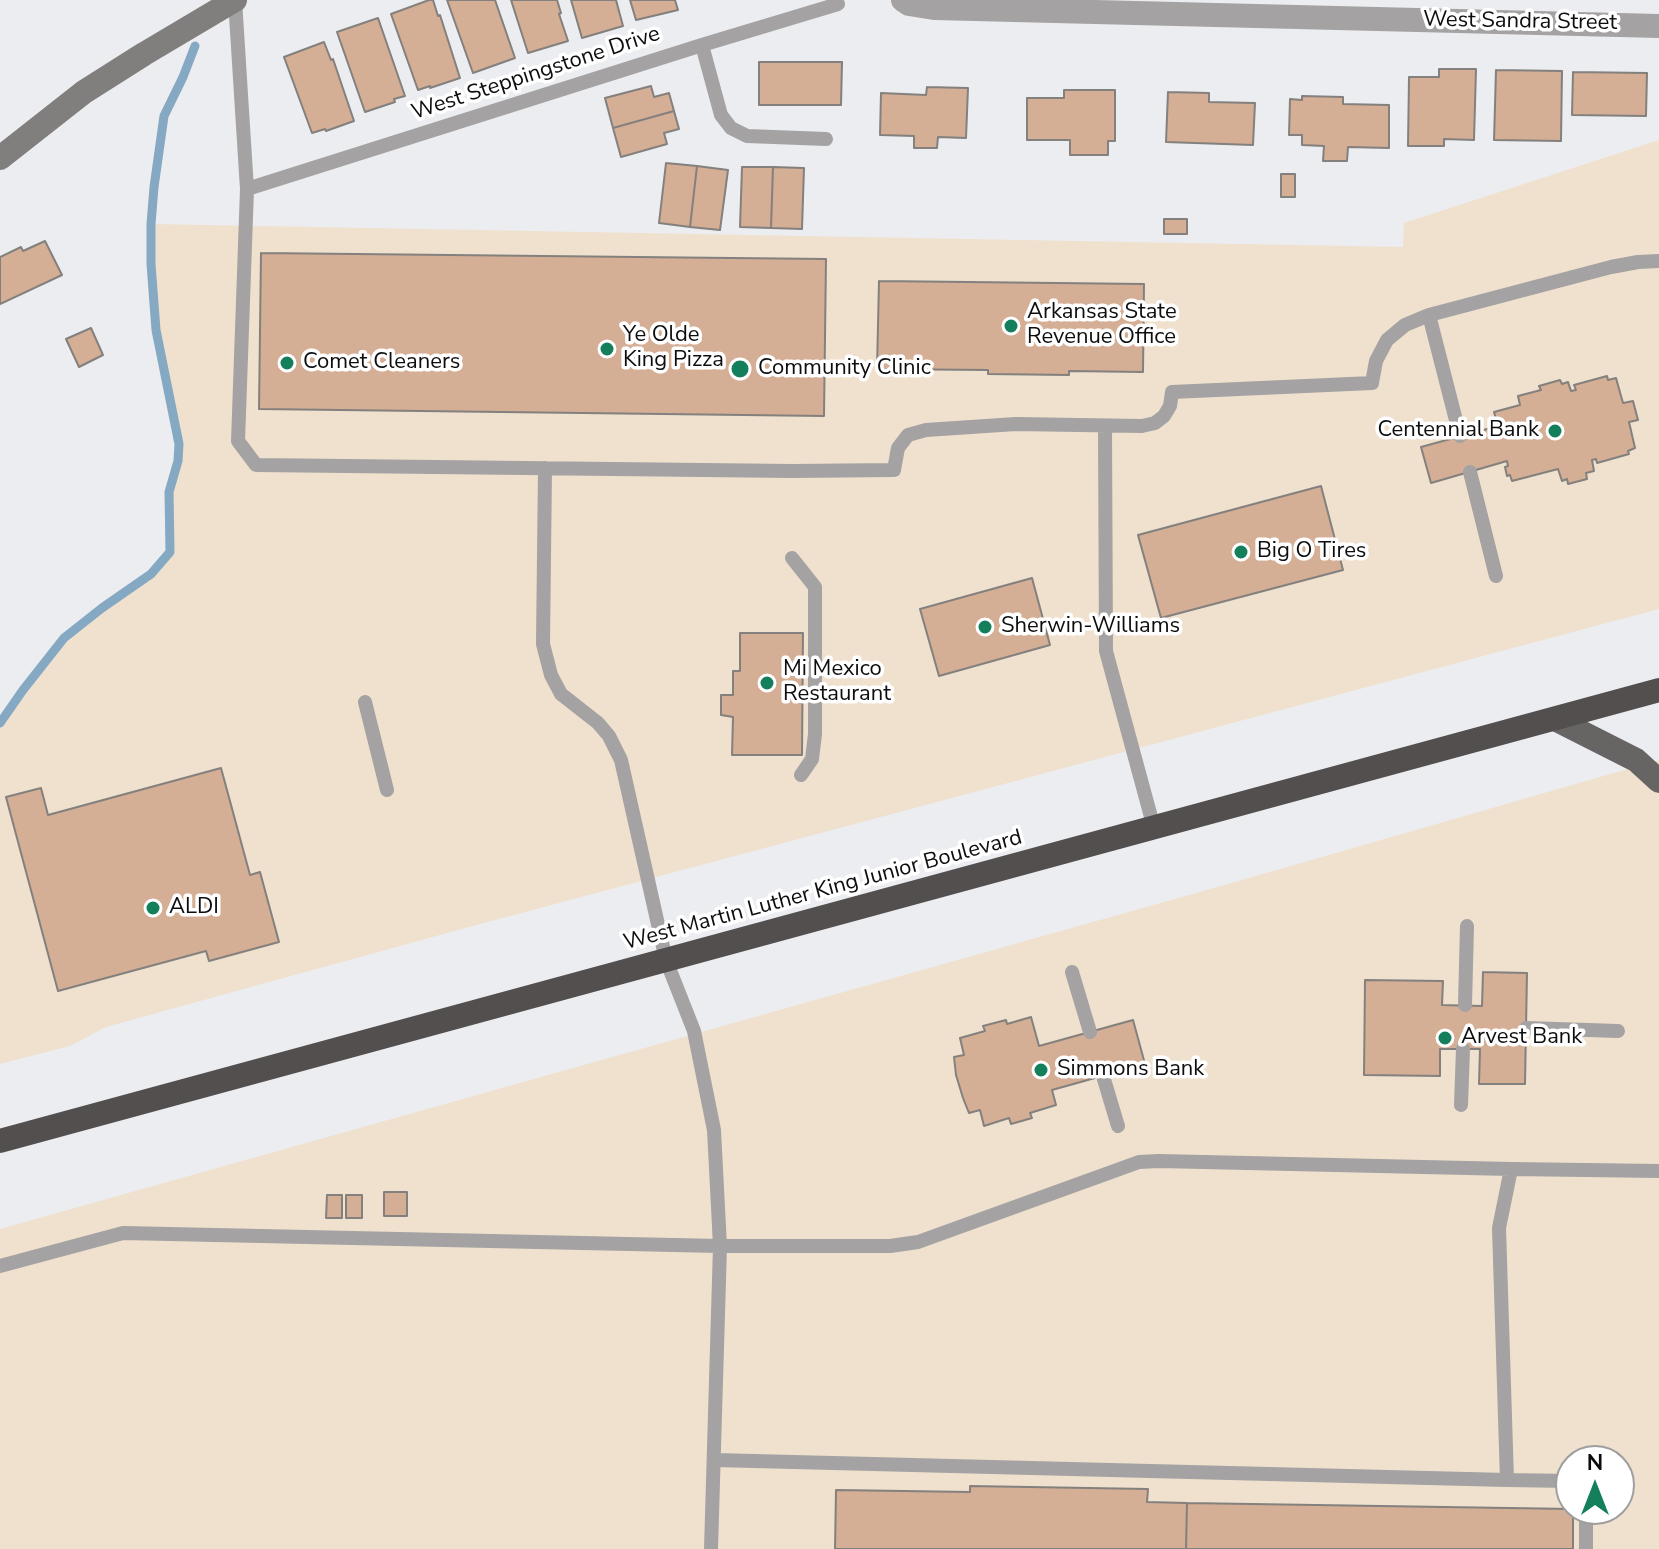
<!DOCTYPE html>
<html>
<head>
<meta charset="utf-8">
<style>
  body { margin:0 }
  #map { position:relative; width:1659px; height:1549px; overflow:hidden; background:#ecedf0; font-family:"Nunito Sans",sans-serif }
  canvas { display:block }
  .north { position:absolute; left:1555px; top:1445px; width:80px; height:80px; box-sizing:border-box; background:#fff; border:2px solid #9e9e9f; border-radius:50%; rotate:0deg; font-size:22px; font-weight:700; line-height:32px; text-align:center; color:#0c0d0e }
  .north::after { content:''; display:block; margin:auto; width:28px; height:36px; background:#147f5b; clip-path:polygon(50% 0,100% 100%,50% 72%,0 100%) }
</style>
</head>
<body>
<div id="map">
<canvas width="1659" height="1549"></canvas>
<div class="north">N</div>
</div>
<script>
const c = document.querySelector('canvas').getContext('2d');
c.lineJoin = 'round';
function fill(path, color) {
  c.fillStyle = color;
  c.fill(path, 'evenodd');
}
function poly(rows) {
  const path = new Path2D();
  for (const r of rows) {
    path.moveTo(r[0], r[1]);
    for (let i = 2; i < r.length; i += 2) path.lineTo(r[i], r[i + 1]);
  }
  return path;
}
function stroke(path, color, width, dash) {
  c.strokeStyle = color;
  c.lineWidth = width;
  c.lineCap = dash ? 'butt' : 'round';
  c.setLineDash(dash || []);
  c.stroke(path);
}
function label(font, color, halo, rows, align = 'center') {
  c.font = font + ' "Nunito Sans",sans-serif';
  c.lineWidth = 7;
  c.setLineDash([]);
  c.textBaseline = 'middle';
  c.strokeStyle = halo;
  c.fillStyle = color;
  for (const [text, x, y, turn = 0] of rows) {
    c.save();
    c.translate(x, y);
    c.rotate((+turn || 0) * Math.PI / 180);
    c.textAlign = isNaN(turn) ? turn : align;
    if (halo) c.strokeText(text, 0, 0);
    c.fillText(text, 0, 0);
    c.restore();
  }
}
const commercial = poly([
  [1659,140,1659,609,458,930,106,1027,70,1046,0,1064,0,723,23,690,64,638,102,608,151,574,170,552,169,492,178,461,179,444,156,330,151,264,151,224,1403,247,1404,223],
  [1659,760,1659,1549,0,1549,0,1229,1221,886],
  [1571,1461,1619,1461,1619,1509,1571,1509]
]);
const stream = poly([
  [0,723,23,690,64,638,102,608,151,574,170,552,169,492,178,461,179,444,156,330,151,264,151,224,154,187,164,116,183,77,195,46]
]);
const building = poly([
  [429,0,433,0,438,16,440,15,460,78,430,88,430,86,418,90,391,14,429,0],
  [447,0,495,0,515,58,473,73,447,0],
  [511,0,557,0,561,13,559,14,568,41,528,53,511,0],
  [571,0,616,0,623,26,582,38,571,0],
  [630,0,675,0,678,10,636,20,630,0],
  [378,18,405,96,394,99,395,102,365,112,337,32,378,18],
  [324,42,331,60,333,59,354,121,326,131,325,129,312,133,284,57,324,42],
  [759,62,842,62,841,105,759,105,759,62],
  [1439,69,1476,69,1474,140,1444,139,1444,146,1408,146,1409,77,1439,77,1439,69],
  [1496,70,1562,71,1561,141,1494,140,1496,70],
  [1573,72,1647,73,1646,116,1572,115,1573,72],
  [651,86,654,97,669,93,674,111,613,128,605,98,651,86],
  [927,87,968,88,966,138,938,137,937,148,914,148,914,136,880,135,881,93,926,95,927,87],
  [1064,90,1115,90,1115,141,1108,141,1108,155,1070,155,1070,140,1027,140,1027,98,1064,98,1064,90],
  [1168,92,1209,93,1209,102,1255,103,1253,145,1166,142,1168,92],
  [1302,96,1343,97,1343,104,1389,105,1389,148,1348,147,1347,161,1323,161,1324,146,1302,145,1302,135,1289,135,1290,99,1302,100,1302,96],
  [674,111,679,129,664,133,667,144,621,157,613,128,674,111],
  [666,163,697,166,690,227,659,223,666,163],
  [697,166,728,170,720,230,690,227,697,166],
  [742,167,773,167,771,228,740,227,742,167],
  [773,167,804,168,802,229,771,228,773,167],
  [1281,174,1295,174,1295,197,1281,197,1281,174],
  [1164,219,1187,219,1187,234,1164,234,1164,219],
  [45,241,62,275,0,304,0,257,21,247,23,251,45,241],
  [261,253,826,259,824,416,259,409,261,253],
  [879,281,1144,284,1143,372,1069,371,1069,375,988,374,988,370,877,369,879,281],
  [91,328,103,355,79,367,66,339,91,328],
  [1607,376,1608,380,1616,378,1623,403,1633,401,1638,420,1629,422,1635,448,1628,451,1629,454,1597,463,1596,459,1592,460,1594,471,1586,473,1587,479,1568,484,1567,479,1562,481,1558,469,1512,481,1510,475,1507,476,1505,467,1508,466,1507,461,1431,483,1421,447,1498,426,1494,412,1520,405,1518,396,1541,390,1539,386,1560,380,1562,384,1568,382,1571,391,1576,390,1574,385,1607,376],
  [1321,486,1343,570,1161,618,1138,535,1321,486],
  [1032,578,1050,645,939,676,920,609,1032,578],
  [740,633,803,633,802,755,732,755,733,717,721,715,721,695,733,695,733,671,740,671,740,633],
  [221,768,250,875,260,872,279,942,209,961,206,951,58,991,6,797,41,788,48,815,221,768],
  [1483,972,1527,973,1525,1084,1479,1084,1480,1049,1440,1049,1440,1076,1364,1075,1365,980,1443,981,1442,1005,1482,1006,1483,972],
  [1031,1017,1039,1046,1133,1020,1145,1064,1052,1090,1056,1105,1030,1113,1032,1118,1011,1124,1009,1118,984,1126,980,1110,969,1113,963,1098,956,1075,954,1057,964,1055,960,1038,985,1031,983,1026,1006,1020,1007,1024,1031,1017],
  [384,1192,407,1192,407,1216,384,1216,384,1192],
  [327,1195,342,1195,342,1218,326,1218,327,1195],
  [346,1195,362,1195,362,1218,346,1218,346,1195],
  [970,1486,1148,1489,1147,1502,1187,1503,1186,1549,835,1549,836,1490,970,1492,970,1486],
  [1187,1503,1573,1509,1573,1549,1186,1549,1187,1503]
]);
const lane = poly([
  [235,0,247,189,238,441,256,465,792,471,894,470,898,448,908,435,926,430,1016,424,1142,426,1155,423,1164,416,1170,406,1172,392,1372,383,1376,361,1387,340,1405,325,1429,315,1611,267,1638,262,1659,261],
  [702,45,721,115,731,128,747,136,826,139],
  [247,189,702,45,838,4],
  [1429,315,1460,436],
  [1105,426,1106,651,1154,828],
  [545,468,543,644,551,675,561,694,598,723,609,736,621,760,666,960,694,1031,714,1130,720,1246,890,1246,918,1242,1139,1162,1159,1161,1511,1169,1659,1171],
  [1470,472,1496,576],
  [792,558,815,587,815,734,812,759,801,775],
  [365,702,387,790],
  [1072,972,1090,1032],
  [1465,1005,1467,926],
  [1526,1028,1618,1031],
  [1103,1076,1118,1126],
  [1461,1105,1463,1049],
  [0,1266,123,1233,720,1246,711,1549],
  [714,1460,1507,1480,1499,1228,1511,1169],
  [1507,1480,1571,1481],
  [1586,1549,1586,1509]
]);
const street = poly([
  [903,0,909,4,934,8,1659,26]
]);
const secondary = poly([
  [0,158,84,92,144,54,235,0]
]);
const primary = poly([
  [1555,719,1636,760,1659,781]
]);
const highway = poly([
  [0,1141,1659,690]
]);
const markers = [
  [1011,326,8,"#147f5b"],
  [607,349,8,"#147f5b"],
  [287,363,8,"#147f5b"],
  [740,369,10,"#147f5b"],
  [1555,431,8,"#147f5b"],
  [1241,552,8,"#147f5b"],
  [985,627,8,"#147f5b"],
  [767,683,8,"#147f5b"],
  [153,908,8,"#147f5b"],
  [1445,1038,8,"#147f5b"],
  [1041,1070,8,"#147f5b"]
];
const streetNames = [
  ["West Sandra Street",1520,22,1],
  ["West Steppingstone Drive",536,74,-18],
  ["West Martin Luther King Junior Boulevard",823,891,-15]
];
const poiNames = [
  ["Arkansas State",1027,313],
  ["Revenue Office",1027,338],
  ["Ye Olde",623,336],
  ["King Pizza",623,361],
  ["Comet Cleaners",303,363],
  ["Community Clinic",758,369],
  ["Centennial Bank",1539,431,"right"],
  ["Big O Tires",1257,552],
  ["Sherwin-Williams",1001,627],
  ["Mi Mexico",783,670],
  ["Restaurant",783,695],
  ["ALDI",169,908],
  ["Arvest Bank",1461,1038],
  ["Simmons Bank",1057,1070]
];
fill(commercial, '#efe1ce');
stroke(stream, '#85a8c3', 9);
fill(building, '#d4ae95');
stroke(building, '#83807e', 2);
stroke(lane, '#a4a2a2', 14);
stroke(street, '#a4a2a2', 24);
stroke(secondary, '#807f7d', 24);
stroke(primary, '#676564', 24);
stroke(highway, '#524f4e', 24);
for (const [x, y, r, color] of markers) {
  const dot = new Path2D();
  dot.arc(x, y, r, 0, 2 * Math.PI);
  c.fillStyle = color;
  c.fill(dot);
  stroke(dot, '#fff', 3);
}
label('22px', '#0c0d0e', '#fff', streetNames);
label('22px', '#0c0d0e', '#fff', poiNames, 'left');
</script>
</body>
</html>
